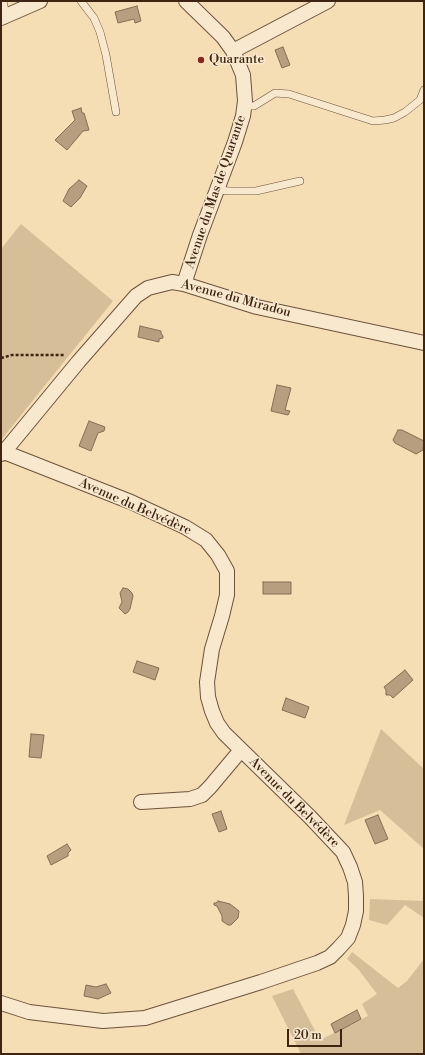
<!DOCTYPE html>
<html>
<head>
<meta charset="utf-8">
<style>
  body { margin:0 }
  #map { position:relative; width:425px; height:1055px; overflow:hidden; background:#f5ddb4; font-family:"Libre Bodoni",serif }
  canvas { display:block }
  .frame { position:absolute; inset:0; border:2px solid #3f2414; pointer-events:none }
  .scale { position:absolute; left:287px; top:1029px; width:55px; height:18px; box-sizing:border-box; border:2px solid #3f2414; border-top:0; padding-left:5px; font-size:12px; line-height:14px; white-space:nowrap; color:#3f2414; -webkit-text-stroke:3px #f8e9ce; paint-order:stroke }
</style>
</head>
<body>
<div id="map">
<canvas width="425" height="1055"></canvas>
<div class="frame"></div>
<div class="scale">20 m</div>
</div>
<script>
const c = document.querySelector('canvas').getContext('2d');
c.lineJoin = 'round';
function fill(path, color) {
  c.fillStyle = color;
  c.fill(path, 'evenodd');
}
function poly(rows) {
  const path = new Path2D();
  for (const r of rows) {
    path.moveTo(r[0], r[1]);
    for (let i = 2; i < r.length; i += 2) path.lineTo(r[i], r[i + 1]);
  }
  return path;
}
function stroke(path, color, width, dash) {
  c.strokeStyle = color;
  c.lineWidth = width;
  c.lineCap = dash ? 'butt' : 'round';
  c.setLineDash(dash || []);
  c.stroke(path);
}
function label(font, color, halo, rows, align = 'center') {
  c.font = font + ' "Libre Bodoni",serif';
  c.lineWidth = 3;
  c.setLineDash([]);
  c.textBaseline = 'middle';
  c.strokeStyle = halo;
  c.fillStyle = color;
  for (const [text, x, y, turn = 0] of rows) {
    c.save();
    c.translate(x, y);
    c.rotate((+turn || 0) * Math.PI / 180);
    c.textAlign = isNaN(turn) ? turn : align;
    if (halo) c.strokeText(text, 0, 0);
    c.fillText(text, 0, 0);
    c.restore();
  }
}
const green = poly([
  [21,224,113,301,1,440,1,249],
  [381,729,424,769,424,849,380,810,344,825],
  [370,899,424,901,424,918,405,905,387,925,369,920],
  [352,952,398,988,407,981,424,959,424,1054,301,1054,272,996,293,989,320,1040,368,1016,362,1004,377,994,358,969,347,959]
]);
const water = poly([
  [137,6,141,21,135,23,134,19,118,23,115,12,137,6],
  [283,47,290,65,282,68,275,50,283,47],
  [81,108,82,113,84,113,89,130,83,131,67,150,55,140,75,120,72,111,81,108],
  [79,180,87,186,80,198,71,207,63,201,69,189,79,180],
  [140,326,161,331,161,333,163,336,163,338,159,339,159,342,138,337,140,326],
  [277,385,291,388,285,410,290,411,288,415,271,411,277,385],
  [89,421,105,427,104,431,98,433,91,451,79,446,89,421],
  [398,430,402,430,424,441,423,450,416,454,395,443,393,440,398,430],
  [263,582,291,582,291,594,263,594,263,582],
  [123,588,128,589,132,593,133,596,130,609,128,612,125,614,119,608,122,602,120,593,123,588],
  [137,661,159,668,155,680,133,672,137,661],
  [405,670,413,680,393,698,390,695,386,695,386,690,384,687,405,670],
  [286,698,309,707,305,718,282,710,286,698],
  [31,734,44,735,41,758,29,757,31,734],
  [221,811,227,829,219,832,212,814,221,811],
  [378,815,388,839,375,844,365,820,378,815],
  [67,844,71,850,68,853,68,856,51,865,47,856,67,844],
  [218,901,230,904,239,911,238,918,231,925,228,925,222,921,222,916,217,906,214,905,214,903,216,903,218,901],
  [106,984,111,993,98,999,84,996,86,985,96,987,106,984],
  [357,1010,361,1019,335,1033,331,1024,357,1010]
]);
const path = poly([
  [1,358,12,355,64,355]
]);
const lane = poly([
  [3,1,6,16],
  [81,1,94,18,100,32,106,55,116,112],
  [245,106,254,106,275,93,289,94,373,121,385,120,394,118,405,112,420,100,424,90],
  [217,190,230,191,256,191,300,181]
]);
const street = poly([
  [1,18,40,1],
  [233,51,328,1],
  [184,284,200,235,235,142,243,116,245,101,243,75,233,51,223,37,186,1],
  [1,454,4,452,79,361,136,296,148,288,172,282,184,284,257,307,424,343],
  [141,802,190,799,202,795,210,787,241,750],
  [1,1003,29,1012,103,1021,145,1018,261,982,317,963,330,957,339,948,348,938,353,925,356,911,356,896,355,882,350,867,343,852,310,817,224,733,217,723,212,711,208,697,207,682,212,649,222,616,227,595,227,571,218,555,206,540,185,527,131,502,4,452]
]);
const markers = [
  [201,60,4,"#8f2418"]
];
const poiNames = [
  ["Quarante",209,60]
];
const streetNames = [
  ["Avenue du Mas de Quarante",216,192,-71],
  ["Avenue du Miradou",236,299,15],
  ["Avenue du Belvédère",135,507,24],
  ["Avenue du Belvédère",294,803,45]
];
fill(green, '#d6be99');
fill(water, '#b79e7e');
stroke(water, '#876d54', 1);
stroke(lane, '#6c523c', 8);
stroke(street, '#6c523c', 16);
stroke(path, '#3f2414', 2.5, [3, 2]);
stroke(lane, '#f8e9ce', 7);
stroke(street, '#f8e9ce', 14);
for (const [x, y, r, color] of markers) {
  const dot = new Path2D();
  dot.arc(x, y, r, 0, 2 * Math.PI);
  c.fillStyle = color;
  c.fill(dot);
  stroke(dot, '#f8e9ce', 1.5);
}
label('13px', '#3f2414', '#f8e9ce', poiNames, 'left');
label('13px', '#3f2414', '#f8e9ce', streetNames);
</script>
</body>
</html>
